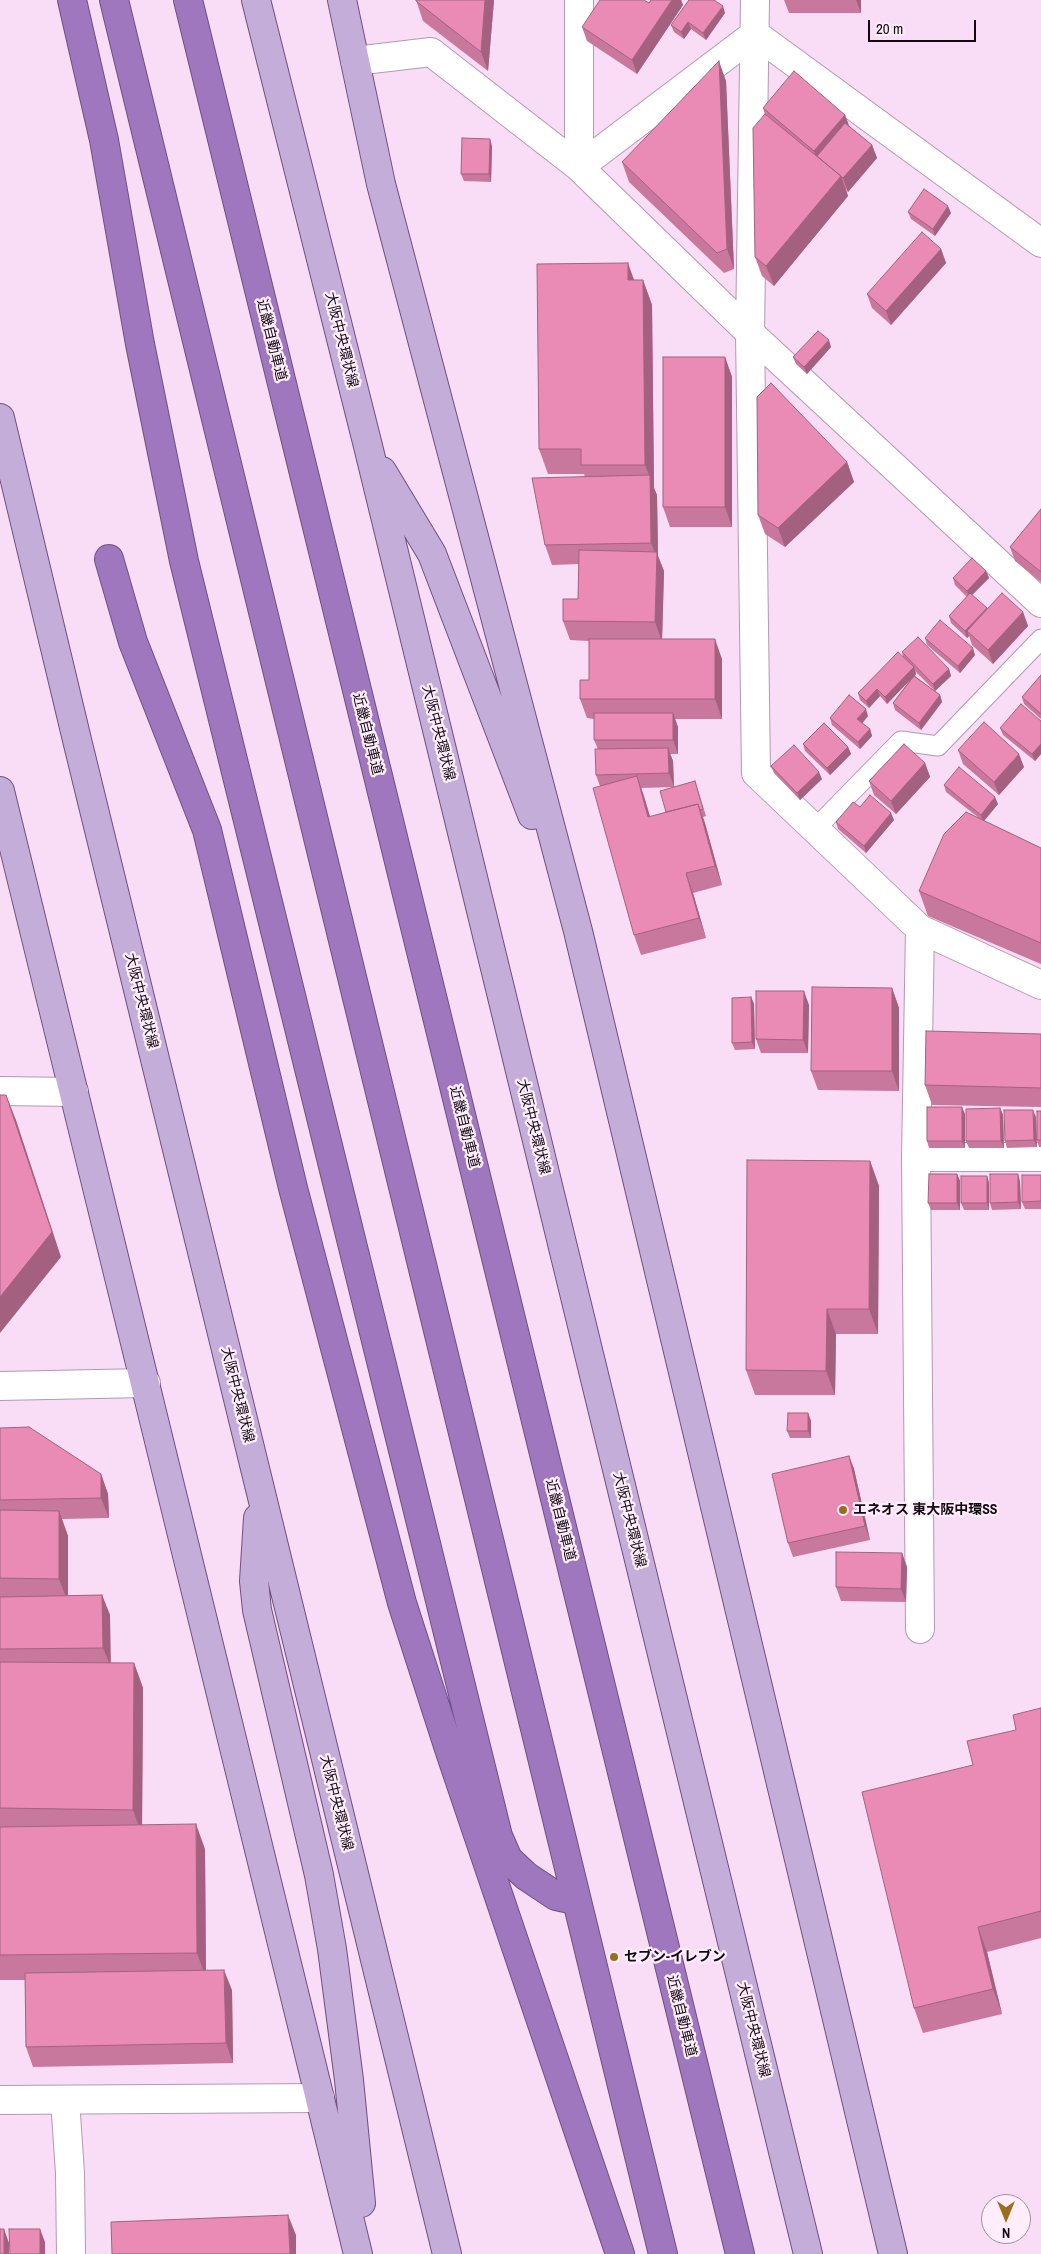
<!DOCTYPE html>
<html>
<head>
<meta charset="utf-8">
<style>
  body { margin:0 }
  #map { position:relative; width:1041px; height:2254px; overflow:hidden; background:#f9dcf5; font-family:"Archivo Narrow",sans-serif }
  canvas { display:block }
  .north { position:absolute; left:981px; top:2194px; width:50px; height:50px; box-sizing:border-box; background:#ffedfc; border:1px solid #a0929e; border-radius:50%; rotate:180deg; font-size:14px; font-weight:700; line-height:20px; text-align:center; color:#120911 }
  .north::after { content:''; display:block; margin:auto; width:18px; height:22px; background:#9a6e1d; clip-path:polygon(50% 0,100% 100%,50% 72%,0 100%) }
  .scale { position:absolute; left:868px; top:20px; width:108px; height:22px; box-sizing:border-box; border:2px solid #120911; border-top:0; padding-left:6px; font-size:15px; line-height:18px; white-space:nowrap; color:#120911; -webkit-text-stroke:4px #ffedfc; paint-order:stroke }
</style>
</head>
<body>
<div id="map">
<canvas width="1041" height="2254"></canvas>
<div class="north">N</div>
<div class="scale">20 m</div>
</div>
<script>
const c = document.querySelector('canvas').getContext('2d');
c.lineJoin = 'round';
function poly(rows) {
  const path = new Path2D();
  for (const r of rows) {
    path.moveTo(r[0], r[1]);
    for (let i = 2; i < r.length; i += 2) path.lineTo(r[i], r[i + 1]);
  }
  return path;
}
function stroke(path, color, width, dash) {
  c.strokeStyle = color;
  c.lineWidth = width;
  c.lineCap = dash ? 'butt' : 'round';
  c.setLineDash(dash || []);
  c.stroke(path);
}
function fill(path, color) {
  c.fillStyle = color;
  c.fill(path, 'evenodd');
}
function label(font, color, halo, rows, align = 'center') {
  c.font = font + ' "Archivo Narrow","Noto Sans JP",sans-serif';
  c.lineWidth = 4.5;
  c.setLineDash([]);
  c.textBaseline = 'middle';
  c.strokeStyle = halo;
  c.fillStyle = color;
  for (const [text, x, y, turn = 0] of rows) {
    c.save();
    c.translate(x, y);
    c.rotate((+turn || 0) * Math.PI / 180);
    c.textAlign = isNaN(turn) ? turn : align;
    if (halo) c.strokeText(text, 0, 0);
    c.fillText(text, 0, 0);
    c.restore();
  }
}
const service = poly([
  [815,829,901,741,938,746,1041,639]
]);
const minor = poly([
  [755,0,750,333,756,773,920,929,1041,985],
  [355,61,431,52,579,167,750,333,1041,603],
  [579,167,755,34,1041,243],
  [579,167,579,0],
  [920,929,916,1157,920,1629],
  [0,1091,74,1092],
  [916,1157,1041,1157],
  [65,2100,70,2173,71,2254]
]);
const tertiary = poly([
  [0,1386,146,1383],
  [0,2100,320,2098]
]);
const primary = poly([
  [256,0,368,446,808,2254],
  [342,0,381,184,578,931,893,2254],
  [0,418,78,744,447,2254],
  [382,471,432,554,532,815],
  [0,791,358,2254],
  [258,1518,254,1581,257,1610,319,1875,332,1949,349,2080,361,2203]
]);
const motorway = poly([
  [72,0,104,140,140,344,184,561,498,1836,508,1859,526,1876,556,1896,575,1900],
  [114,0,663,2254],
  [188,0,740,2254],
  [109,559,133,642,207,830,293,1188,402,1603,450,1752,620,2254]
]);
const wall = poly([
  [416,0,494,0,488,71,423,21],
  [651,0,681,0,683,5,637,74,587,41,582,27,649,3],
  [784,0,861,0,861,13,789,13],
  [725,13,706,40,691,29,684,39,674,32,671,25],
  [726,81,734,269,724,273,629,182,622,162],
  [763,108,845,115,849,126,872,145,877,158,848,192,846,189,848,196,774,286,762,276,755,257,765,114],
  [492,146,491,182,464,181,461,174],
  [908,212,951,213,935,236,911,219],
  [941,249,946,263,891,325,872,308,867,294],
  [634,280,643,280,652,305,654,488,657,495,658,556,664,571,662,639,722,659,722,719,675,719,678,727,678,754,670,754,673,761,674,787,641,788,650,817,666,812,695,781,706,816,703,817,722,885,693,893,706,938,641,955,634,935,600,786,596,775,598,749,594,740,594,719,587,718,580,699,589,680,589,641,570,640,563,621,578,599,579,564,552,565,545,545,585,477,584,474,548,474,539,449],
  [831,347,807,374,796,364,793,357],
  [725,357,732,377,732,527,670,527,663,507],
  [847,462,854,482,785,547,765,534,758,515],
  [1041,509,1041,582,1015,561,1010,547],
  [986,571,989,578,972,595,987,608,1023,612,1028,626,993,664,972,645,969,636,967,638,951,623,949,616,967,597,955,585,953,578],
  [925,638,975,655,960,673,927,645],
  [902,652,949,669,951,676,935,691,915,671,916,674,915,676,940,695,942,702,921,730,895,710,893,703,909,681,887,704,880,696,869,708,860,700,858,693,903,657],
  [1041,675,1041,719,1024,704,1022,697],
  [868,716,862,723,870,729,872,736,860,749,832,725,830,718],
  [1041,721,1041,754,1035,761,1003,735,1000,728],
  [803,744,848,747,851,754,830,775,805,751],
  [958,750,1024,767,999,795,963,764],
  [925,763,930,777,896,814,874,795,869,781],
  [771,766,822,779,800,800,774,773],
  [944,785,998,804,984,821,1041,848,1041,964,928,916,919,891,979,818,946,792],
  [860,807,894,820,866,853,838,829,836,822],
  [892,988,899,1008,899,1091,818,1090,811,1071],
  [751,997,754,1004,755,1049,735,1050,732,1043],
  [809,1005,808,1053,761,1053,756,1039],
  [1041,1034,1041,1107,932,1105,925,1085],
  [1000,1108,1003,1115,1004,1148,969,1148,966,1141],
  [1041,1111,1041,1147,1039,1147,1037,1140],
  [965,1114,965,1148,929,1148,927,1141],
  [1036,1117,1037,1147,1007,1148,1005,1141],
  [870,1161,879,1186,878,1334,836,1334,835,1395,755,1395,746,1370],
  [957,1174,960,1181,960,1210,931,1210,928,1203],
  [1041,1175,1041,1209,1025,1209,1022,1202],
  [987,1176,989,1183,989,1210,964,1210,961,1203],
  [1020,1181,1021,1209,992,1210,990,1203],
  [808,1413,811,1421,811,1438,790,1438,787,1431],
  [0,1428,101,1474,108,1494,109,1518,62,1519,68,1536,68,1596,102,1595,110,1615,110,1663,134,1663,143,1688,142,1825,205,1849,206,1970,232,1990,233,2063,33,2067,26,2047,25,1980,0,1980],
  [849,1456,854,1469,870,1540,793,1557,788,1543],
  [902,1553,907,1567,906,1602,841,1601,836,1587],
  [1041,1708,1041,1938,987,1952,1002,2014,923,2033,914,2008,973,1765,1016,1730]
]);
const shadedWall = poly([
  [485,0,494,0,488,71,481,52],
  [672,0,681,0,683,5,637,74,632,60],
  [856,0,861,0,861,13],
  [723,6,725,13,706,40,703,33],
  [688,22,691,29,684,39,681,32],
  [719,61,726,81,734,269,727,249],
  [845,115,850,128,819,165,814,151],
  [490,139,492,146,491,182,489,174],
  [872,145,877,158,848,192,843,178],
  [841,176,848,196,774,286,766,266],
  [948,206,951,213,935,236,933,229],
  [941,249,946,263,891,325,886,311],
  [628,263,637,288,628,280],
  [643,280,652,305,654,488,657,495,658,556,664,571,662,642,655,622,657,557,651,543,650,477,645,465],
  [829,340,831,347,807,374,804,367],
  [725,357,732,377,732,527,725,507],
  [847,462,854,482,785,547,778,528],
  [986,571,989,578,969,598,967,591],
  [987,608,967,631,969,636,967,638,965,631],
  [1023,612,1028,626,993,664,988,650],
  [715,639,722,659,722,719,715,699],
  [973,648,975,655,960,673,958,666],
  [914,667,916,674,887,704,885,697],
  [949,669,951,676,935,691,933,684],
  [877,689,880,696,869,708,866,701],
  [940,695,942,702,921,730,919,723],
  [866,709,868,716,860,726,857,719],
  [673,713,678,727,678,754,673,740],
  [870,729,872,736,860,749,858,742],
  [1041,744,1041,754,1035,761,1032,754],
  [848,747,851,754,830,775,827,768],
  [668,748,673,761,674,787,669,773],
  [1019,754,1024,767,999,795,994,782],
  [925,763,930,777,896,814,891,801],
  [819,772,822,779,800,800,797,793],
  [637,776,644,796,656,837,648,817],
  [995,797,998,804,983,822,981,815],
  [698,804,705,823,722,885,715,866],
  [891,813,894,820,866,853,864,846],
  [686,873,693,893,706,938,699,918],
  [892,988,899,1008,899,1091,892,1071],
  [804,991,809,1005,808,1053,803,1040],
  [751,997,754,1004,755,1049,752,1042],
  [6,1095,16,1120,61,1257,0,1333,0,1297],
  [962,1107,965,1114,965,1148,962,1141],
  [1000,1108,1003,1115,1004,1148,1001,1141],
  [1033,1110,1036,1117,1037,1147,1034,1140],
  [870,1161,879,1186,878,1334,869,1309],
  [957,1174,960,1181,960,1210,957,1203],
  [1018,1174,1020,1181,1021,1209,1018,1202],
  [987,1176,989,1183,989,1210,987,1203],
  [827,1309,836,1334,835,1395,826,1371],
  [808,1413,811,1421,811,1438,808,1431],
  [849,1456,854,1469,870,1540,865,1526],
  [101,1474,108,1494,109,1518,101,1498],
  [59,1511,68,1536,68,1603,59,1579],
  [902,1553,907,1567,906,1602,901,1589],
  [102,1595,110,1615,111,1667,103,1648],
  [134,1663,143,1688,142,1835,133,1810],
  [196,1824,205,1849,206,1978,197,1953],
  [978,1927,987,1952,1002,2014,993,1989],
  [224,1970,232,1990,233,2063,226,2043],
  [288,2215,296,2235,296,2254,290,2254],
  [4,2229,9,2243,9,2254,4,2254],
  [40,2229,45,2242,45,2254,40,2254]
]);
const building = poly([
  [416,0,485,0,481,52,416,1,416,0],
  [600,0,644,0,649,3,651,0,672,0,632,60,582,27,600,0],
  [689,0,714,0,723,6,703,33,688,22,681,32,671,25,689,0],
  [719,61,727,249,717,253,622,162,719,61],
  [794,71,845,115,814,151,763,108,794,71],
  [765,114,841,176,766,266,755,257,753,128,765,114],
  [845,123,872,145,843,178,817,156,845,123],
  [462,138,490,139,489,174,461,174,462,138],
  [924,189,948,206,933,229,908,212,924,189],
  [922,232,941,249,886,311,867,294,922,232],
  [628,263,628,280,643,280,645,465,581,465,581,449,539,449,537,264,628,263],
  [818,331,829,340,804,367,793,357,818,331],
  [663,357,725,357,725,507,663,507,663,357],
  [771,383,847,462,778,528,758,515,757,397,771,383],
  [650,475,651,543,545,545,532,478,650,475],
  [1041,509,1041,572,1010,547,1041,509],
  [579,550,657,552,655,622,563,621,563,599,578,599,579,550],
  [972,558,986,571,967,591,953,578,972,558],
  [970,593,987,608,965,631,949,616,970,593],
  [1002,593,1023,612,988,650,967,631,1002,593],
  [940,620,973,648,958,666,925,638,940,620],
  [918,637,949,669,933,684,902,652,918,637],
  [589,639,715,639,715,699,580,699,580,680,589,680,589,639],
  [898,652,914,667,885,697,877,689,866,701,858,693,898,652],
  [1041,675,1041,714,1022,697,1041,675],
  [914,676,940,695,919,723,893,703,914,676],
  [849,695,866,709,857,719,870,729,858,742,830,718,849,695],
  [1021,704,1041,721,1041,744,1032,754,1000,728,1021,704],
  [594,713,673,713,673,740,594,740,594,713],
  [984,722,1019,754,994,782,958,750,984,722],
  [824,723,848,747,827,768,803,744,824,723],
  [904,744,925,763,891,801,869,781,904,744],
  [794,745,819,772,797,793,771,766,794,745],
  [668,748,669,773,596,775,595,749,668,748],
  [959,767,995,797,981,815,944,785,959,767],
  [637,776,648,817,698,804,715,866,686,873,699,918,634,935,593,788,637,776],
  [695,781,703,809,700,810,698,804,666,812,660,791,695,781],
  [870,795,891,813,864,846,836,822,853,802,860,807,870,795],
  [966,812,1041,848,1041,943,919,891,944,834,966,812],
  [812,987,892,988,892,1071,811,1071,812,987],
  [756,991,804,991,803,1040,756,1039,756,991],
  [751,997,752,1042,732,1043,732,998,751,997],
  [926,1031,1041,1034,1041,1088,925,1085,926,1031],
  [0,1095,6,1095,52,1232,0,1297,0,1095],
  [927,1107,962,1107,962,1141,927,1141,927,1107],
  [1000,1108,1001,1141,966,1141,966,1109,1000,1108],
  [1004,1110,1033,1110,1034,1140,1005,1141,1004,1110],
  [1037,1111,1041,1111,1041,1140,1037,1140,1037,1111],
  [747,1160,870,1161,869,1309,827,1309,826,1371,746,1370,747,1160],
  [929,1174,957,1174,957,1203,928,1203,929,1174],
  [990,1174,1018,1174,1018,1202,990,1203,990,1174],
  [1022,1175,1041,1175,1041,1201,1022,1202,1022,1175],
  [961,1176,987,1176,987,1203,961,1203,961,1176],
  [788,1413,808,1413,808,1431,787,1431,788,1413],
  [29,1427,101,1474,101,1498,0,1500,0,1428,29,1427],
  [849,1456,865,1526,788,1543,772,1474,849,1456],
  [0,1510,59,1511,59,1579,0,1578,0,1510],
  [836,1552,902,1553,901,1589,836,1587,836,1552],
  [102,1595,103,1648,0,1649,0,1597,102,1595],
  [0,1662,134,1663,133,1810,0,1808,0,1662],
  [1041,1708,1041,1911,978,1927,993,1989,914,2008,862,1792,973,1765,967,1741,1016,1730,1013,1715,1041,1708],
  [196,1824,197,1953,0,1955,0,1827,196,1824],
  [224,1970,226,2043,26,2047,25,1973,224,1970],
  [288,2215,290,2254,112,2254,111,2222,288,2215],
  [0,2229,4,2229,4,2254,0,2254,0,2229],
  [9,2229,40,2229,40,2254,10,2254,9,2229]
]);
const markers = [
  [843,1510,5,"#9a6e1d"],
  [614,1957,5,"#9a6e1d"]
];
const streetNames = [
  ["近畿自動車道",271,340,76],
  ["大阪中央環状線",341,340,76],
  ["大阪中央環状線",438,733,76],
  ["近畿自動車道",367,734,76],
  ["大阪中央環状線",141,1001,76],
  ["近畿自動車道",464,1127,76],
  ["大阪中央環状線",533,1127,76],
  ["大阪中央環状線",237,1395,76],
  ["近畿自動車道",560,1520,76],
  ["大阪中央環状線",629,1520,76],
  ["大阪中央環状線",336,1803,76],
  ["近畿自動車道",681,2016,76],
  ["大阪中央環状線",753,2030,76]
];
const poiNames = [
  ["エネオス 東大阪中環SS",853,1510],
  ["セブン-イレブン",624,1957]
];
stroke(service, '#b499b0', 21);
stroke(minor, '#b499b0', 30);
stroke(tertiary, '#b499b0', 30);
stroke(primary, '#6e5082', 30);
stroke(motorway, '#6e5082', 30);
stroke(service, '#fff', 19);
stroke(minor, '#fff', 28);
stroke(tertiary, '#fff', 28);
stroke(primary, '#c5add9', 28);
stroke(motorway, '#9f77bf', 28);
fill(wall, '#c9789d');
fill(shadedWall, '#a4617f');
fill(building, '#ea8bb6');
stroke(building, '#a4617f', 1);
for (const [x, y, r, color] of markers) {
  const dot = new Path2D();
  dot.arc(x, y, r, 0, 2 * Math.PI);
  c.fillStyle = color;
  c.fill(dot);
  stroke(dot, '#ffedfc', 2);
}
label('14px', '#120911', '#ffedfc', streetNames);
label('bold 14px', '#120911', '#ffedfc', poiNames, 'left');
</script>
</body>
</html>
